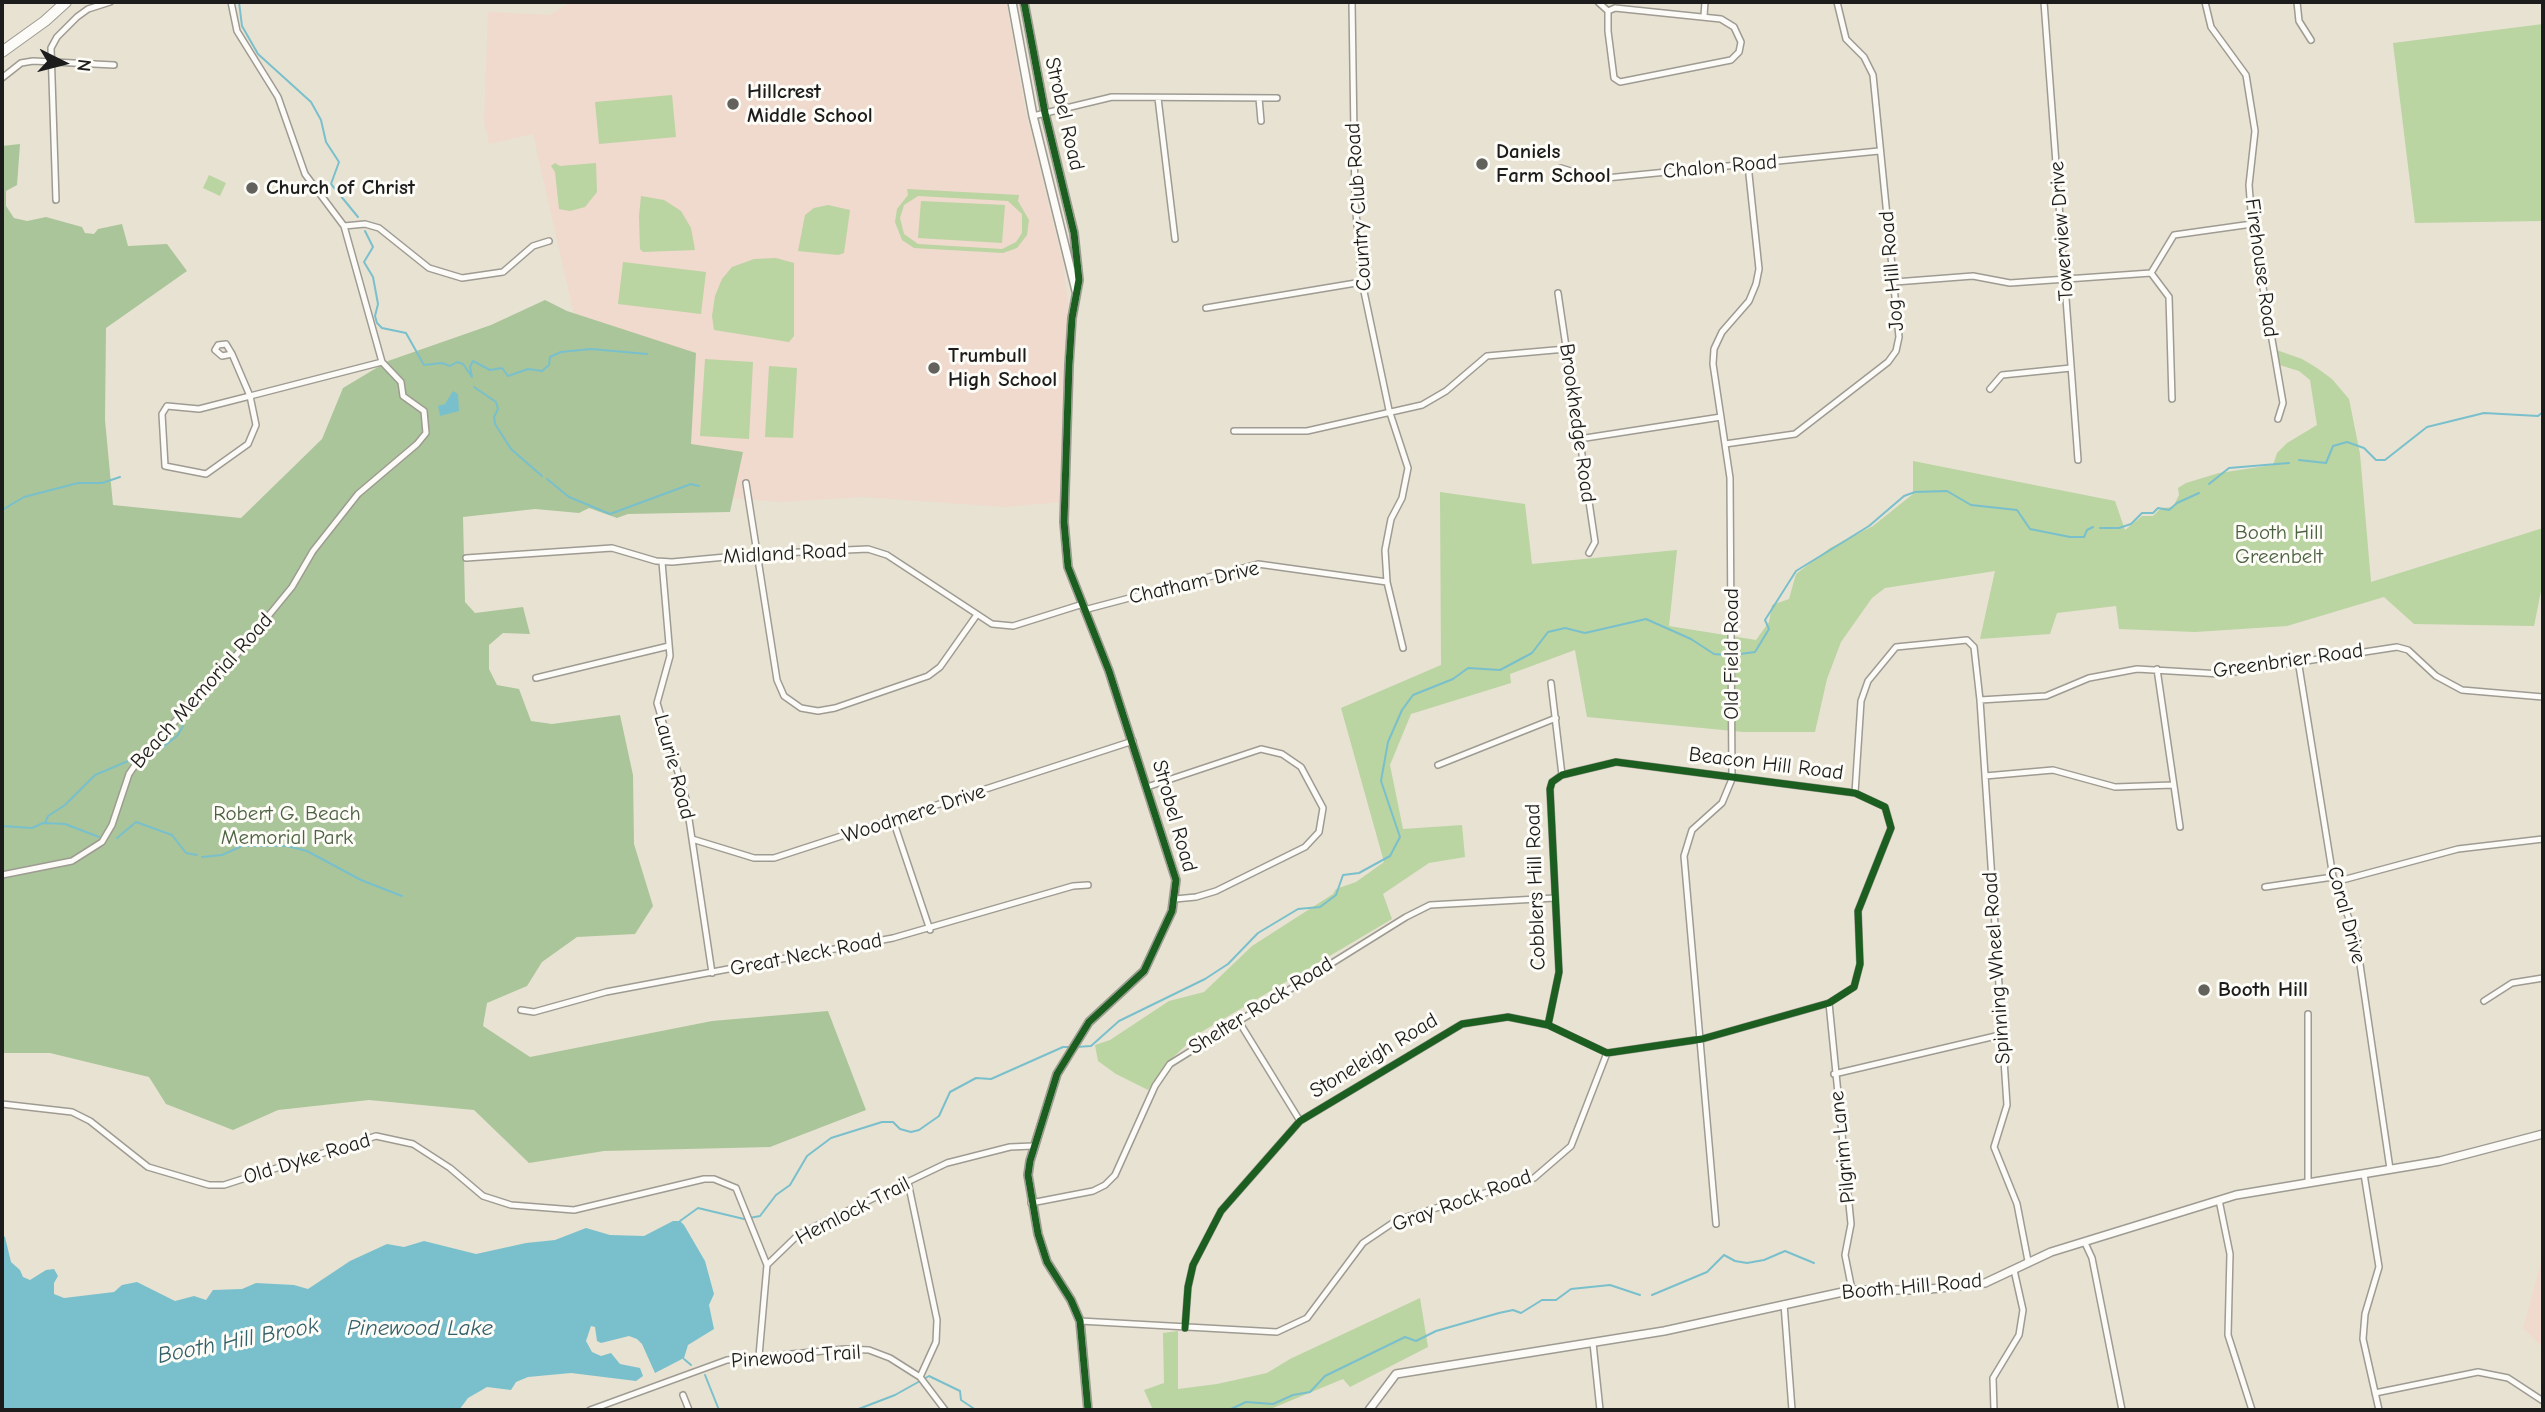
<!DOCTYPE html>
<html>
<head>
<meta charset="utf-8">
<style>
  body { margin:0 }
  #map { position:relative; width:2545px; height:1412px; overflow:hidden; background:#e8e2d3; font-family:"Comic Neue",sans-serif }
  canvas { display:block }
  .frame { position:absolute; inset:0; border:4px solid #1c1c1c; pointer-events:none }
  .north { position:absolute; left:28px; top:28px; width:70px; height:70px; -webkit-text-stroke:5px #fdfcf7; paint-order:stroke; rotate:96deg; font-size:19px; font-weight:700; line-height:28px; text-align:center; color:#1c1c1c }
  .north::after { content:''; display:block; margin:auto; width:24px; height:32px; background:#1c1c1c; clip-path:polygon(50% 0,100% 100%,50% 72%,0 100%) }
</style>
</head>
<body>
<div id="map">
<canvas width="2545" height="1412"></canvas>
<div class="frame"></div>
<div class="north">N</div>
</div>
<script>
const c = document.querySelector('canvas').getContext('2d');
c.lineJoin = 'round';
function fill(path, color) {
  c.fillStyle = color;
  c.fill(path, 'evenodd');
}
function poly(rows) {
  const path = new Path2D();
  for (const r of rows) {
    path.moveTo(r[0], r[1]);
    for (let i = 2; i < r.length; i += 2) path.lineTo(r[i], r[i + 1]);
  }
  return path;
}
function stroke(path, color, width, dash) {
  c.strokeStyle = color;
  c.lineWidth = width;
  c.lineCap = dash ? 'butt' : 'round';
  c.setLineDash(dash || []);
  c.stroke(path);
}
function label(font, color, halo, rows, align = 'center') {
  c.font = font + ' "Comic Neue",sans-serif';
  c.lineWidth = 6;
  c.setLineDash([]);
  c.textBaseline = 'middle';
  c.strokeStyle = halo;
  c.fillStyle = color;
  for (const [text, x, y, turn = 0] of rows) {
    c.save();
    c.translate(x, y);
    c.rotate((+turn || 0) * Math.PI / 180);
    c.textAlign = isNaN(turn) ? turn : align;
    if (halo) c.strokeText(text, 0, 0);
    c.fillText(text, 0, 0);
    c.restore();
  }
}
const built = poly([
  [571,2,1006,2,1025,109,1063,264,1068,302,1061,502,1004,507,862,497,779,502,716,497,582,350,533,134,489,144,484,123,488,12,550,15],
  [2543,1256,2543,1348,2523,1328]
]);
const green = poly([
  [2543,24,2543,221,2415,223,2393,43],
  [672,95,676,137,599,144,595,102],
  [555,163,560,166,596,163,597,192,585,207,570,211,559,209,555,172,551,166],
  [209,175,226,183,220,196,203,188],
  [907,189,1019,195,1018,201,1029,220,1027,235,1017,248,1003,253,914,248,902,240,895,222,897,209,908,195],
  [918,196,1008,201,1022,214,1022,233,1016,242,1002,249,918,244,904,234,900,218,904,205],
  [641,196,664,200,681,211,691,228,695,250,643,252,640,249,639,216],
  [921,201,1005,205,1002,243,918,238],
  [828,205,850,210,844,253,838,255,798,251,805,215,814,208],
  [776,258,794,263,794,336,789,342,714,330,712,316,715,296,722,279,732,267,754,259],
  [623,262,706,272,701,314,618,304],
  [2271,348,2302,359,2317,368,2332,379,2349,399,2360,454,2371,582,2543,528,2543,581,2534,626,2414,624,2384,597,2287,626,2195,632,2119,629,2116,606,2057,613,2050,634,1980,639,1995,571,1885,588,1872,598,1841,642,1827,679,1815,732,1744,732,1587,717,1575,650,1510,674,1511,683,1411,714,1390,765,1403,829,1462,825,1465,857,1429,863,1383,894,1392,919,1198,1034,1166,1064,1148,1090,1116,1074,1098,1061,1095,1045,1110,1040,1169,1001,1204,992,1252,946,1333,894,1336,889,1356,882,1384,862,1341,708,1441,665,1440,492,1525,504,1532,564,1677,550,1669,626,1756,640,1769,622,1772,605,1789,599,1796,574,1830,548,1873,526,1913,494,1913,461,2115,501,2125,530,2142,516,2153,516,2161,508,2173,507,2179,495,2178,488,2186,483,2219,473,2273,465,2277,453,2287,443,2317,425,2310,380,2299,371,2273,363],
  [705,359,753,362,749,439,700,436],
  [769,366,797,368,793,438,765,437],
  [1420,1298,1428,1347,1350,1387,1343,1379,1268,1410,1153,1410,1144,1390,1164,1383,1163,1333,1178,1331,1178,1389,1217,1384,1267,1373,1290,1359]
]);
const forest = poly([
  [20,144,17,185,6,191,6,206,14,218,27,221,46,217,82,227,85,233,94,234,98,229,122,224,128,246,167,244,187,271,106,328,105,420,113,505,241,518,322,439,343,388,388,361,491,325,545,300,567,311,696,353,691,444,743,452,730,512,628,514,617,518,589,508,579,513,535,509,463,517,465,602,475,613,523,607,530,634,503,633,489,645,489,669,497,685,519,689,531,721,552,724,620,715,633,775,634,844,653,906,635,934,577,937,542,962,527,986,487,1003,483,1026,530,1057,712,1021,828,1011,866,1110,770,1147,604,1151,529,1163,474,1110,369,1100,278,1110,233,1130,166,1104,149,1077,50,1053,2,1053,2,146]
]);
const water = poly([
  [453,391,458,394,459,411,440,416,438,406,445,404],
  [673,1221,680,1221,684,1225,705,1261,714,1294,709,1305,714,1329,688,1345,684,1358,655,1373,642,1344,637,1339,629,1336,601,1343,597,1341,595,1327,591,1326,586,1341,592,1352,601,1356,611,1353,620,1364,640,1368,643,1376,636,1381,571,1373,528,1377,516,1382,511,1390,487,1387,468,1398,459,1410,2,1410,2,1234,5,1237,11,1262,20,1270,23,1277,30,1280,46,1270,54,1269,58,1276,54,1283,54,1294,64,1298,114,1292,122,1285,137,1282,175,1301,194,1296,206,1300,213,1290,242,1289,256,1283,294,1285,308,1289,350,1261,387,1244,404,1247,424,1241,476,1254,526,1243,555,1240,586,1228,610,1235,644,1236]
]);
const stream = poly([
  [239,2,242,26,258,54,311,102,321,120,326,142,339,162,331,184,358,217],
  [365,231,373,247,364,262,373,277,378,304,375,316,377,323,382,328,406,333,424,365,442,363,450,366,457,362,463,364,472,377,470,367,473,361,490,370,502,368,508,376,528,369,542,371,549,365,550,357,561,352,591,349,647,354],
  [474,387,496,402,498,409,494,417,495,424,511,449,542,476],
  [2299,460,2326,463,2333,446,2347,442,2364,448,2376,460,2385,460,2427,427,2484,413,2538,416,2543,412],
  [547,479,569,497,610,514,691,484,699,486],
  [2209,484,2229,468,2289,463],
  [2,510,24,497,78,483,102,483,120,477],
  [2100,528,2119,528,2131,524,2142,513,2153,513,2158,508,2169,510,2177,503,2199,493],
  [1740,654,1755,652,1769,629,1765,620,1796,571,1869,526,1904,496,1915,492,1947,491,1971,505,2017,510,2030,529,2070,537,2084,537,2087,530,2093,527],
  [146,761,178,735,183,726],
  [45,823,48,816,65,805,95,775,133,759],
  [2,826,32,828,43,823,65,824,99,837],
  [117,838,136,822,172,835,186,853,197,855],
  [202,857,222,855,242,846,287,846,307,851,361,880,402,896],
  [1076,1047,1091,1046,1119,1021,1205,979,1228,964,1258,933,1298,909,1320,907,1336,895,1343,875,1359,873,1390,856,1400,837,1381,781,1388,742,1402,710,1413,695,1453,679,1468,668,1500,670,1532,653,1548,632,1565,628,1585,633,1646,619,1691,639,1714,654,1726,655],
  [680,1221,698,1208,744,1219,760,1216,776,1195,790,1185,807,1156,831,1138,882,1122,893,1122,900,1129,911,1132,919,1130,939,1116,950,1092,976,1078,991,1079,1063,1047,1070,1047],
  [1652,1295,1707,1272,1724,1255,1735,1261,1747,1263,1764,1260,1785,1251,1814,1263],
  [684,1359,691,1365],
  [705,1375,719,1410],
  [856,1410,895,1395,929,1376,960,1391,961,1400,976,1410],
  [989,1410,999,1410],
  [1229,1410,1246,1402,1273,1404,1293,1395,1310,1392,1325,1376,1405,1337,1416,1341,1436,1331,1499,1313,1513,1310,1521,1313,1542,1300,1556,1300,1571,1289,1610,1285,1640,1295]
]);
const street = poly([
  [1352,2,1355,201,1362,282,1389,410,1408,468,1402,498,1391,519,1385,550,1387,582,1403,648],
  [1598,2,1608,11],
  [2044,2,2078,460],
  [2205,2,2211,27,2246,75,2255,131,2249,185,2252,224,2283,403,2278,419],
  [2297,2,2299,21,2311,40],
  [1615,8,1721,19,1734,27,1741,42,1739,52,1731,60,1620,82,1614,78,1608,31,1608,11,1615,8],
  [1704,16,1705,2],
  [2,78,21,63,33,61,114,65],
  [1158,98,1175,239],
  [1259,98,1261,121],
  [1033,116,1112,97,1277,98],
  [1561,168,1596,179,1879,151],
  [56,200,51,48,57,37,77,17,88,9,110,2],
  [344,226,365,224,379,228,429,268,462,278,503,272,533,246,549,241],
  [2151,273,2169,297,2172,399],
  [2151,273,2174,235,2252,224],
  [1895,282,1973,276,2010,283,2151,273],
  [1558,293,1595,542,1589,553],
  [1206,308,1362,282],
  [232,354,222,356,215,350,218,345,226,344,232,354,250,396,382,362],
  [1990,389,2002,375,2071,368],
  [250,396,256,425,248,444,206,474,165,466,162,414,167,406,199,409,250,396],
  [1234,431,1307,431,1422,405,1446,391,1487,356,1566,349],
  [1579,439,1721,417],
  [1725,444,1795,434,1888,362,1896,351,1899,337,1873,75,1864,57,1846,39,1837,2],
  [746,483,777,680,784,696,801,708,818,711,835,708,928,676,940,667,976,616],
  [466,558,612,548,656,561,672,562,758,554,868,549,887,555,992,624,1013,626,1083,604],
  [662,562,670,656,657,703,686,799,712,973],
  [1084,610,1258,564,1387,582],
  [2298,660,2333,877,2356,937,2390,1169],
  [2157,669,2180,827],
  [536,678,669,646],
  [1551,683,1562,775],
  [1980,700,2046,696,2089,678,2137,669,2221,674,2397,647,2408,650,2436,676,2462,690,2543,697],
  [1438,765,1556,718],
  [1985,776,2053,770,2115,787,2173,785],
  [1147,787,1261,749,1282,754,1301,767,1323,808,1319,832,1305,847,1216,891,1196,897,1175,899],
  [1855,793,1861,701,1868,681,1896,647,1967,640,1974,647,1980,700,2007,1105,1994,1147,2017,1204,2028,1261],
  [893,820,930,930],
  [692,839,754,858,774,858,1133,741],
  [2,875,72,861,102,842,112,825,129,774,140,758,224,670,292,587,313,551,358,494,417,444,426,433,424,411,403,396,401,382,382,362,344,226,305,174,278,97,237,31,231,2],
  [2335,882,2458,849,2543,839],
  [2265,887,2333,877],
  [2484,1001,2512,983,2543,978],
  [1829,1003,1851,1224,1845,1255,1852,1290],
  [521,1010,534,1012,606,992,893,938,1073,886,1088,885],
  [1238,1020,1300,1121],
  [1834,1074,2000,1035],
  [2,1104,72,1112,90,1121,148,1167,209,1185,224,1185,376,1136,413,1144,450,1168,483,1196,511,1205,574,1210,704,1179,714,1179,736,1188,767,1265],
  [2364,1174,2379,1267,2365,1314,2363,1339,2379,1410],
  [908,1182,937,1320,936,1342,920,1377],
  [2308,1183,2308,1014],
  [2219,1200,2230,1254,2228,1335,2252,1410],
  [1031,1203,1093,1191,1105,1185,1115,1175,1155,1086,1170,1064,1406,917,1430,905,1555,898],
  [1716,1224,1684,856,1692,830,1722,803,1732,779,1730,478,1713,364,1714,349,1722,332,1749,301,1756,284,1759,269,1748,165],
  [2085,1243,2092,1258,2122,1410],
  [1784,1304,1792,1410],
  [1080,1321,1277,1332,1307,1318,1363,1243,1397,1220,1534,1178,1571,1146,1607,1053],
  [1185,1328,1188,1287,1193,1265,1221,1211,1300,1121,1462,1024,1508,1017,1548,1025,1607,1053,1702,1039,1829,1003,1854,987,1860,964,1858,911,1891,828,1885,807,1855,793,1616,762,1562,775,1552,782,1550,789,1559,972,1548,1025],
  [1593,1343,1600,1410],
  [759,1356,767,1265,799,1234,947,1163,1010,1147,1033,1146],
  [2375,1393,2478,1372,2508,1378,2543,1401],
  [683,1395,689,1410],
  [590,1410,727,1360,845,1349,869,1350,890,1358,920,1377,945,1410],
  [1994,1410,1993,1378,2019,1335,2023,1310,2014,1270]
]);
const secondary = poly([
  [1012,2,1033,116,1076,291],
  [1024,2,1045,113,1074,233,1079,280,1072,318,1069,365,1064,522,1068,567,1109,671,1176,880,1172,911,1144,971,1089,1022,1057,1074,1030,1161,1028,1175,1038,1234,1047,1262,1071,1300,1080,1321,1088,1410],
  [1369,1410,1396,1374,1664,1331,1852,1290,1921,1290,1985,1283,2051,1252,2236,1195,2440,1161,2543,1134]
]);
const highway = poly([
  [2,52,45,21,66,2]
]);
const cycleway = poly([
  [1024,2,1045,113,1074,233,1079,280,1072,318,1069,365,1064,522,1068,567,1109,671,1176,880,1172,911,1144,971,1089,1022,1057,1074,1030,1161,1028,1175,1038,1234,1047,1262,1071,1300,1080,1321,1088,1410],
  [1185,1328,1188,1287,1193,1265,1221,1211,1300,1121,1462,1024,1508,1017,1548,1025,1607,1053,1702,1039,1829,1003,1854,987,1860,964,1858,911,1891,828,1885,807,1855,793,1616,762,1562,775,1552,782,1550,789,1559,972,1548,1025]
]);
const markers = [
  [733,104,7,"#63615c"],
  [1482,164,7,"#63615c"],
  [252,188,7,"#63615c"],
  [934,368,7,"#63615c"],
  [2204,990,7,"#63615c"]
];
const poiNames = [
  ["Hillcrest",747,92],
  ["Middle School",747,116],
  ["Daniels",1496,152],
  ["Farm School",1496,176],
  ["Church of Christ",266,188],
  ["Trumbull",948,356],
  ["High School",948,380],
  ["Booth Hill",2218,990]
];
const streetNames = [
  ["Strobel Road",1064,114,77],
  ["Chalon Road",1720,167,-5],
  ["Country Club Road",1359,207,-94],
  ["Towerview Drive",2062,231,-94],
  ["Firehouse Road",2261,268,82],
  ["Jog Hill Road",1892,271,-95],
  ["Brookhedge Road",1577,423,82],
  ["Midland Road",785,554,-3],
  ["Chatham Drive",1194,583,-13],
  ["Old Field Road",1732,654,-90],
  ["Greenbrier Road",2288,661,-8],
  ["Beach Memorial Road",202,691,-48],
  ["Beacon Hill Road",1766,764,7],
  ["Laurie Road",674,767,75],
  ["Woodmere Drive",914,814,-18],
  ["Strobel Road",1174,816,74],
  ["Cobblers Hill Road",1536,887,-92],
  ["Coral Drive",2346,915,75],
  ["Great Neck Road",806,955,-11],
  ["Spinning Wheel Road",1997,968,-94],
  ["Shelter Rock Road",1261,1006,-32],
  ["Stoneleigh Road",1374,1056,-31],
  ["Pilgrim Lane",1843,1147,-96],
  ["Old Dyke Road",307,1159,-17],
  ["Gray Rock Road",1462,1201,-20],
  ["Hemlock Trail",853,1211,-27],
  ["Booth Hill Road",1912,1287,-5],
  ["Pinewood Trail",796,1357,-4]
];
const parkNames = [
  ["Booth Hill",2279,533],
  ["Greenbelt",2279,557],
  ["Robert G. Beach",287,814],
  ["Memorial Park",287,838]
];
const waterNames = [
  ["Pinewood Lake",420,1328],
  ["Booth Hill Brook",238,1341,-11]
];
fill(built, '#f0d9cd');
fill(green, '#bad4a2');
fill(forest, '#aac599');
fill(water, '#79c0cc');
stroke(stream, '#79c0cc', 2);
stroke(street, '#9e9b92', 8);
stroke(secondary, '#9e9b92', 10);
stroke(highway, '#9e9b92', 12);
stroke(street, '#fcfbf8', 5);
stroke(secondary, '#fcfbf8', 7);
stroke(highway, '#fcfbf8', 10);
stroke(cycleway, '#1b5e20', 7);
for (const [x, y, r, color] of markers) {
  const dot = new Path2D();
  dot.arc(x, y, r, 0, 2 * Math.PI);
  c.fillStyle = color;
  c.fill(dot);
  stroke(dot, '#fdfcf7', 2.5);
}
label('bold 21px', '#1c1c1c', '#fdfcf7', poiNames, 'left');
label('21px', '#1c1c1c', '#fdfcf7', streetNames);
label('21px', '#4c6142', '#fdfcf7', parkNames);
label('italic 23px', '#315f6a', '#fdfcf7', waterNames);
</script>
</body>
</html>
